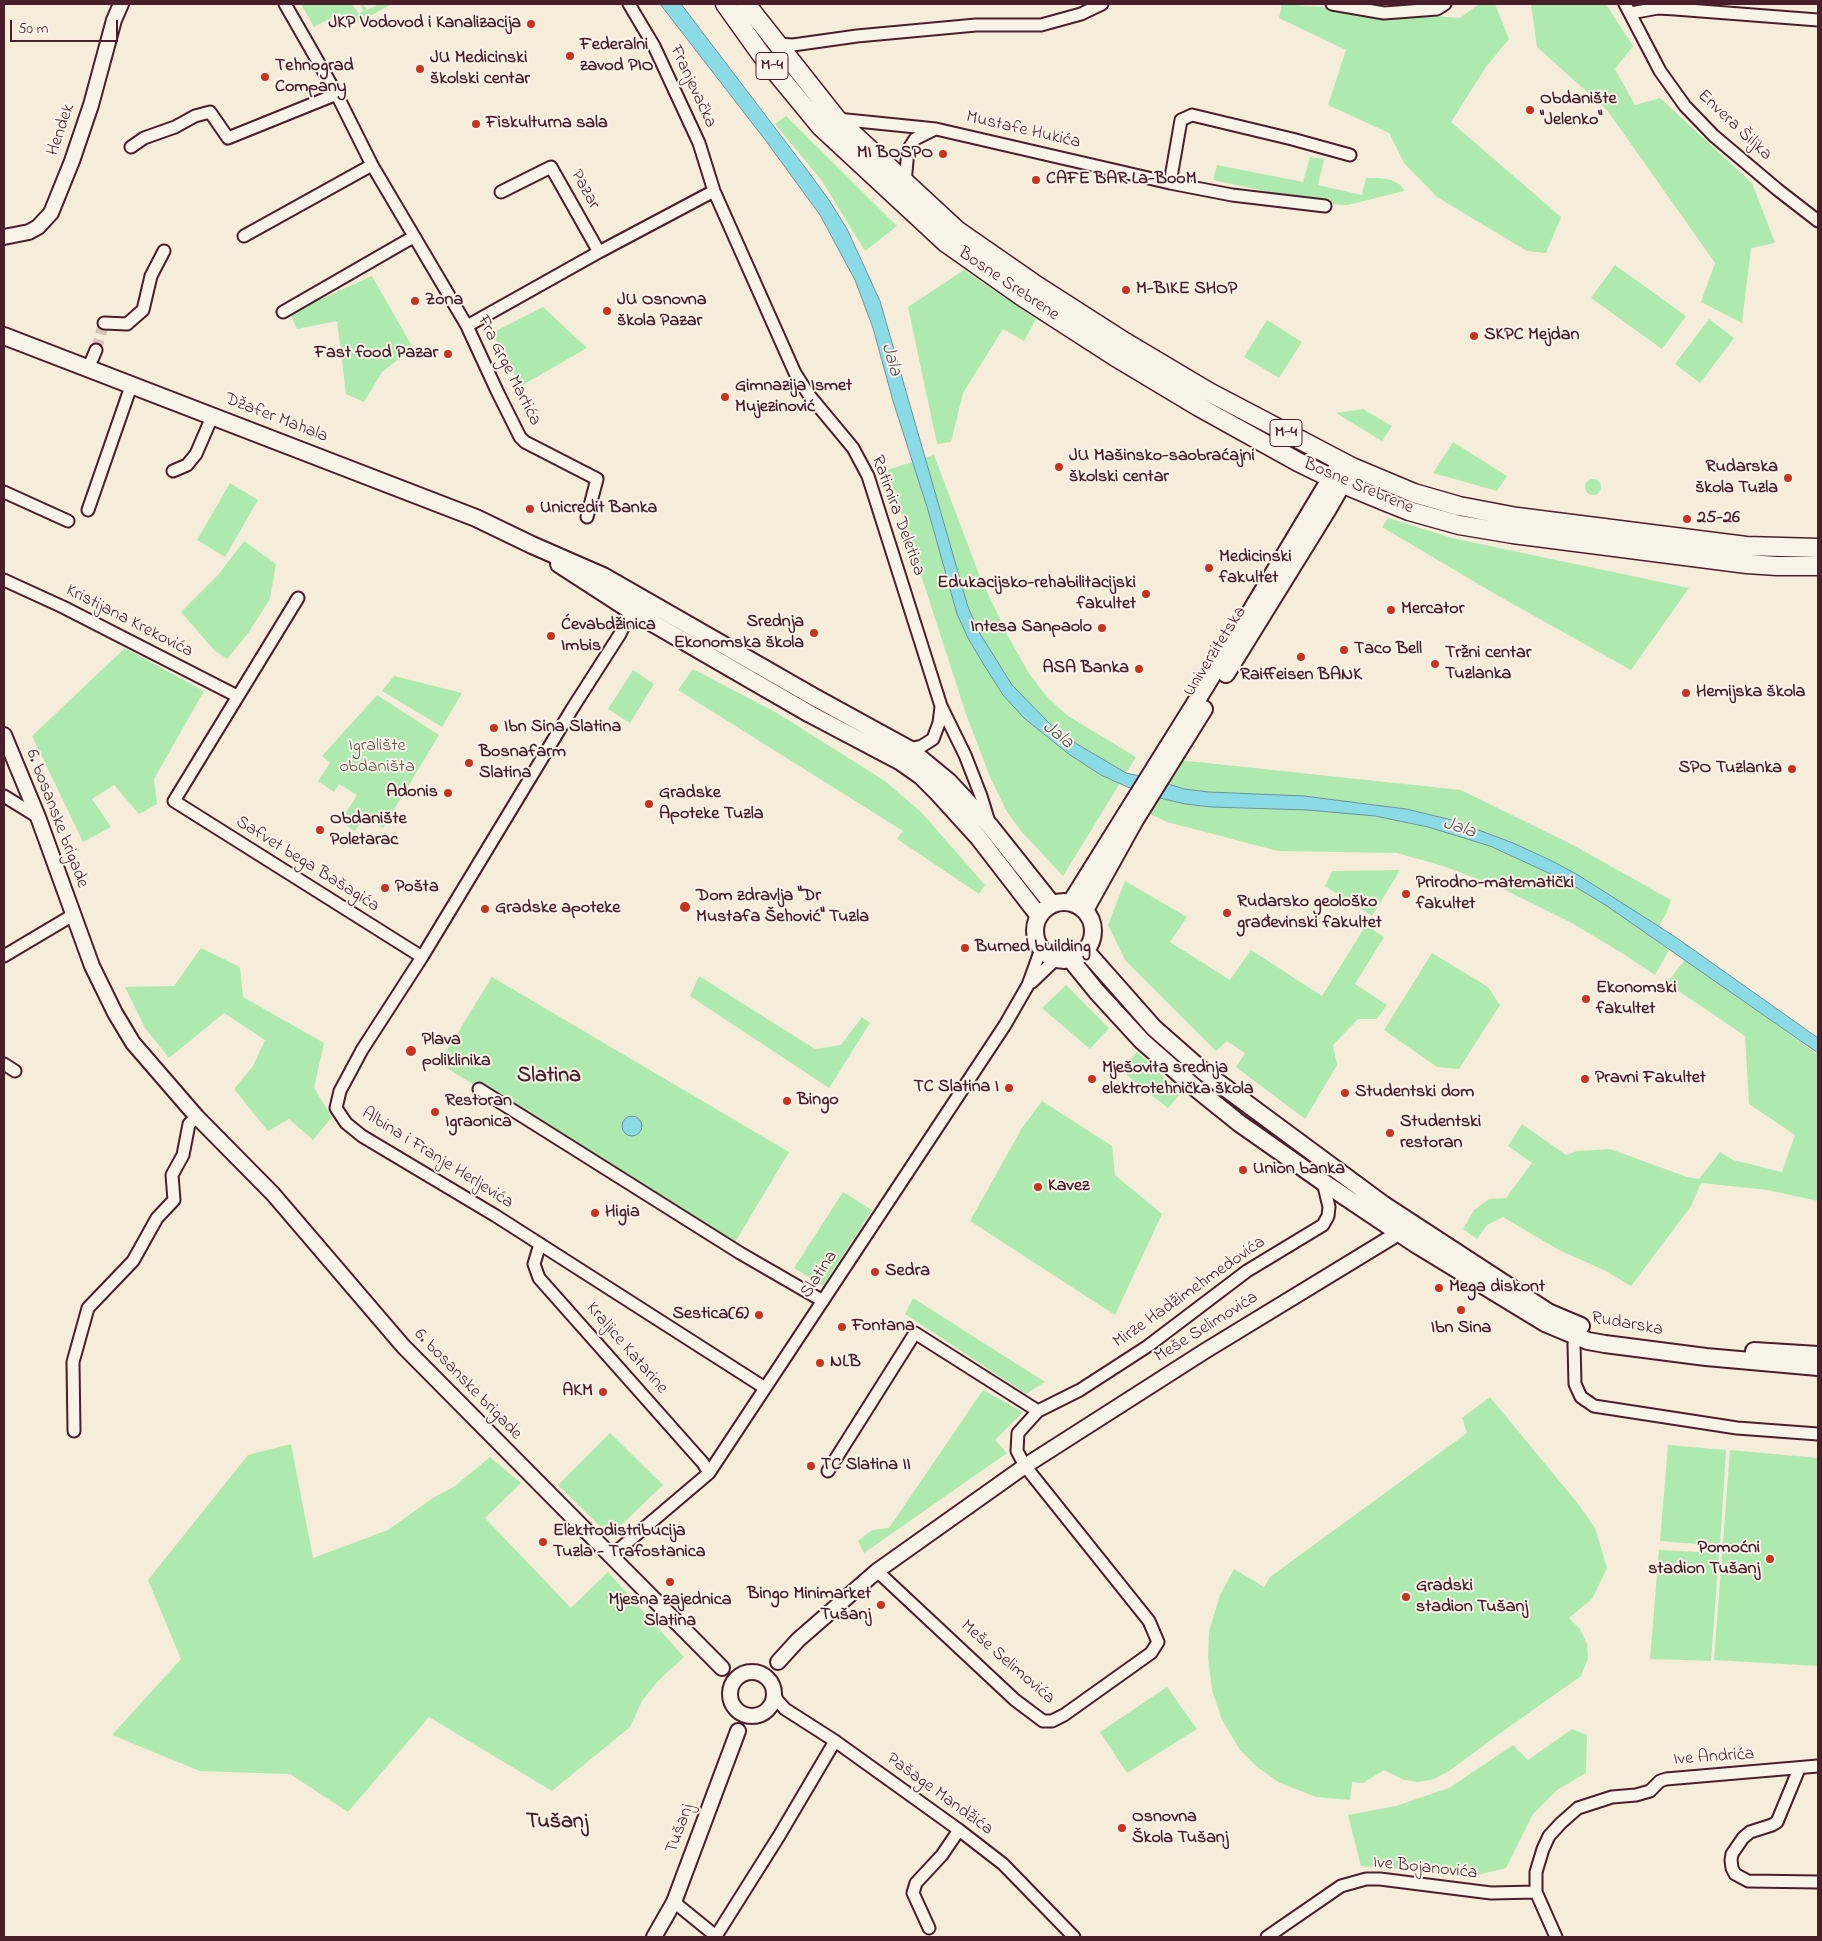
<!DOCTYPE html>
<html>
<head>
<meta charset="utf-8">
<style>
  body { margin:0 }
  #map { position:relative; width:1822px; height:1941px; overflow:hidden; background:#f6ecda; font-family:"Indie Flower",sans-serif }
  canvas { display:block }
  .frame { position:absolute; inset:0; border:5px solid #4a1f2b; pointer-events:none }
  .scale { position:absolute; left:10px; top:20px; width:108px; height:22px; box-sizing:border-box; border:2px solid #4a1f2b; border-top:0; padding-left:6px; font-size:15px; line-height:18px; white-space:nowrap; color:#4a1f2b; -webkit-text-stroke:4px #f7f3e8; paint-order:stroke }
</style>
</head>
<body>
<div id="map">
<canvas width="1822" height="1941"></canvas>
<div class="frame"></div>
<div class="scale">50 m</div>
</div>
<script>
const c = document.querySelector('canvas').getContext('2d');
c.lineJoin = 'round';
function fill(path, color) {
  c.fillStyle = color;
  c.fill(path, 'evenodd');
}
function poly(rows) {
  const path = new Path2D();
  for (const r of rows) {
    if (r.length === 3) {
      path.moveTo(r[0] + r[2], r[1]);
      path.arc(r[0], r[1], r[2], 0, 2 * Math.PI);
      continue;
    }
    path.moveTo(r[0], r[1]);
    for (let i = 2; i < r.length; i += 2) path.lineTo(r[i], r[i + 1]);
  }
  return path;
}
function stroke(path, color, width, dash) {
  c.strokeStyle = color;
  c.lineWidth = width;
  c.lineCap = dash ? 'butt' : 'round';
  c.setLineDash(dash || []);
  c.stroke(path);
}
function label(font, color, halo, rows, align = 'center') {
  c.font = font + ' "Indie Flower",sans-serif';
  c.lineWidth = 4;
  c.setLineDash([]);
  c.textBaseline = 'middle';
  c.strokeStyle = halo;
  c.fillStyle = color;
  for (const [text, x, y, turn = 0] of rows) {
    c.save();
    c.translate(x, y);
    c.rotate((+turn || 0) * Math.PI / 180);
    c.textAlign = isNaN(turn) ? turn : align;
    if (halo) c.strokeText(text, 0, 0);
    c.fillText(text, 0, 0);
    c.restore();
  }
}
const green = poly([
  [301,4,352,4,359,14,363,11,360,4,363,4,367,10,379,4,392,4,349,27,340,13,314,27],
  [1282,4,1460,18,1479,4,1495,4,1509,39,1486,67,1451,122,1561,217,1546,253,1527,251,1437,197,1404,163,1389,133,1328,105,1346,50,1279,18],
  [1531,4,1606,4,1633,46,1615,69,1635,105,1660,98,1752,183,1775,243,1751,248,1742,323,1701,302,1715,263,1607,110,1537,47],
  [786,116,897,226,865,251,822,181,775,124],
  [1310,157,1324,159,1318,185,1362,195,1366,178,1379,178,1391,180,1399,184,1403,188,1404,191,1348,205,1326,204,1213,180,1217,165,1303,182],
  [1615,265,1686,316,1662,349,1591,298],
  [964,270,1036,319,1024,341,1003,329,963,393,951,442,937,444,908,307],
  [372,276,413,348,382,372,364,402,346,394,337,321,297,329,290,313],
  [543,307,587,348,521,386,492,333],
  [1709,319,1734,338,1700,383,1675,364],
  [1267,320,1302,342,1279,378,1244,357],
  [1363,409,1392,426,1382,441,1336,413],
  [1453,442,1507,476,1497,491,1433,473],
  [934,455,980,577,1010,640,1030,675,1049,699,1068,716,1136,757,1063,876,1021,831,1007,812,990,777,966,714,887,470],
  [1593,487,8],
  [230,483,258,500,225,557,197,540],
  [1388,518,1452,538,1689,588,1631,670,1495,594,1382,527],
  [244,541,276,564,270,599,249,632,227,659,214,650,181,612,218,575],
  [125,648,204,691,154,779,157,804,139,814,114,785,92,799,111,827,83,842,32,736],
  [693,669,777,713,885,781,922,813,985,885,979,894,897,839,903,831,678,690],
  [633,670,654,684,630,723,608,709],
  [394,676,462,693,442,727,382,691],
  [377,695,439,735,383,828,365,816,355,831,340,822,357,795,339,784,334,792,318,781,330,763,322,756],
  [1169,759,1461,790,1573,845,1671,900,1666,914,1652,937,1669,950,1655,975,1622,953,1570,922,1499,887,1443,866,1397,853,1278,851,1167,822,1139,809],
  [1400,870,1372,916,1325,886,1332,871],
  [1125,881,1187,917,1170,942,1230,980,1251,950,1322,996,1366,925,1384,937,1355,984,1387,1005,1377,1019,1358,1019,1333,1045,1337,1065,1305,1119,1236,1067,1245,1053,1227,1041,1216,1051,1125,960,1108,925],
  [201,948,240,967,243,997,324,1043,314,1088,332,1117,313,1140,289,1119,268,1131,234,1089,253,1066,265,1040,224,1013,169,1058,145,1028,125,987,174,986],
  [1432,953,1488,987,1500,1005,1459,1069,1437,1067,1384,1030],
  [1686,958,1818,1055,1818,1201,1768,1190,1701,1183,1691,1206,1631,1286,1606,1271,1557,1249,1503,1217,1487,1225,1477,1239,1463,1229,1474,1210,1489,1199,1506,1198,1532,1163,1508,1146,1522,1124,1566,1155,1577,1151,1610,1149,1687,1177,1699,1179,1720,1152,1733,1160,1782,1172,1795,1135,1749,1104,1745,1036,1667,983],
  [699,976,815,1049,841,1045,862,1017,870,1023,829,1088,690,996],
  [492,977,789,1152,732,1247,439,1063],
  [1066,985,1109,1028,1090,1049,1042,1008],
  [1137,1052,1181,1093,1168,1108,1120,1070],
  [1042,1101,1112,1146,1115,1175,1162,1214,1115,1315,970,1221,1022,1128],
  [843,1192,872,1210,823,1286,794,1268],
  [913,1298,1045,1382,1026,1394,905,1314],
  [983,1390,1023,1412,995,1440,1007,1453,864,1553,858,1541,872,1530,889,1528],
  [1490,1397,1579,1505,1595,1528,1607,1568,1592,1599,1569,1618,1580,1629,1587,1644,1588,1658,1581,1676,1506,1729,1449,1771,1434,1779,1418,1782,1404,1780,1384,1770,1363,1783,1352,1782,1350,1800,1316,1797,1280,1783,1257,1767,1240,1750,1222,1720,1212,1690,1208,1657,1209,1631,1220,1595,1234,1569,1264,1587,1270,1577,1467,1433,1462,1418],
  [610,1433,663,1485,610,1536,558,1485],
  [291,1444,313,1558,388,1530,433,1498,455,1486,490,1457,521,1483,485,1518,571,1608,608,1572,684,1657,658,1681,642,1701,630,1727,552,1791,429,1717,348,1812,290,1774,200,1771,112,1735,181,1659,148,1580,248,1455],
  [1668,1445,1726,1450,1720,1546,1660,1541],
  [1730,1450,1818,1458,1818,1666,1714,1660],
  [1659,1550,1719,1553,1711,1661,1650,1659],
  [1167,1687,1197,1729,1127,1773,1100,1732],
  [1572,1729,1587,1735,1586,1773,1557,1790,1533,1814,1506,1868,1477,1875,1361,1866,1348,1815,1396,1806,1449,1788,1513,1745,1528,1760]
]);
const water = poly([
  [660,4,681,4,810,174,829,200,847,229,880,301,968,607,979,632,1012,685,1050,724,1077,744,1126,773,1150,778,1184,789,1209,792,1304,796,1406,809,1452,820,1513,843,1552,861,1578,875,1674,936,1818,1038,1818,1053,1607,906,1564,880,1490,846,1428,827,1375,816,1308,810,1211,807,1185,804,1143,794,1101,775,1070,755,1024,718,1003,695,984,665,968,638,957,614,928,510,893,401,873,328,855,280,820,215,766,141,660,4],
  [632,1126,10]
]);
const minorTunnel = poly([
  [96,350,104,323]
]);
const minor = poly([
  [285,4,336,93,372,165,467,326,497,391,520,437,525,442,597,479,587,517],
  [629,4,654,46,699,143,714,191,795,373,809,395,853,448,868,476,941,706,965,755,981,796,989,822],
  [1332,4,1384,13,1437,9,1445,4],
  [1625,4,1660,71,1685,106,1714,136,1778,190,1818,221],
  [1631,13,1658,8,1675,9,1818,20],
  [777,44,793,45,857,36,976,25,1041,25,1081,14,1102,4],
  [837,119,936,129,1170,183,1232,195,1325,206],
  [131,147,144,138,175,127,195,116,210,112,228,138,332,96,336,93],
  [905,183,908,150,915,139,935,129],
  [1170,183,1181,120,1192,115,1292,139,1350,155],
  [501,192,551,167,599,252],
  [244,236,372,165],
  [283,312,408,240,415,238],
  [104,323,127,324,143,310,151,276,164,251],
  [467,326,599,252,714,191],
  [88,369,96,350],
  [173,471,187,465,196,454,212,417],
  [4,492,68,521],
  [88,510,129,392,130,384],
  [4,580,63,607,237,696],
  [298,598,174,801,422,957],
  [634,604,620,634,572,709,422,957,362,1050,340,1091,336,1108,346,1123,362,1136,496,1216,765,1388],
  [909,749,922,746,933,739,939,723,941,707],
  [4,796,38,817],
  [4,956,73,915],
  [1032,982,1056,959],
  [4,1064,15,1071],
  [479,1089,740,1253,823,1301],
  [540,1244,534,1264,539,1278,703,1463,709,1473],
  [1577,1330,1574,1344,1575,1384,1581,1397,1594,1406,1737,1428,1818,1434],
  [1038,1411,1080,1390,1148,1346,1247,1271,1323,1225,1328,1216,1329,1207,1323,1182],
  [74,1431,73,1362,88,1308,133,1261,157,1218,174,1200,172,1175,183,1155,189,1124,197,1117],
  [828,1471,915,1333,1038,1411,1018,1433,1017,1451,1025,1466,1149,1621,1158,1642,1151,1653,1064,1715,1052,1721,1043,1721,1015,1700,877,1571],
  [610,1557,709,1473,1005,1025,1028,985,1041,949],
  [774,1692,777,1700,785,1709,835,1741,959,1830,1003,1864,1074,1937],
  [1799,1769,1777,1822,1772,1825,1750,1832,1743,1838,1732,1854,1731,1860,1732,1868,1735,1874,1748,1881,1818,1882],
  [674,1902,717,1937],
  [929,1928,913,1893,916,1883,942,1855,959,1830],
  [716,1936,779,1836,835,1741],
  [1267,1937,1341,1886,1366,1879,1380,1879,1491,1893,1536,1892],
  [1556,1937,1536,1892,1536,1872,1543,1849,1549,1836,1561,1823,1578,1808,1612,1797,1636,1795,1650,1791,1660,1781,1666,1779,1818,1766]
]);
const tertiary = poly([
  [4,237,29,232,38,227,51,213,72,161,91,105,114,20,121,4],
  [4,735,38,817,92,966,115,1013,133,1043,197,1117,273,1194,403,1346,722,1668],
  [778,1662,798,1640,877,1571,1025,1466,1205,1351,1392,1237,1403,1226],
  [752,1694,22],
  [654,1937,674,1902,738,1731]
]);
const secondary = poly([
  [4,336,476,518,532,545,603,576,814,697,909,749,949,782,990,826,1052,904],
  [559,564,630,610,810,714,901,762,921,776,938,793,978,837,1039,916],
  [1226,674,1328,509,1352,467],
  [1064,931,29],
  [1071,902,1207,684,1341,461],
  [1085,910,1135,820,1204,709],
  [1086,951,1154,1028,1204,1072,1384,1205,1548,1312,1581,1326],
  [1071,960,1097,992,1142,1041,1193,1086,1239,1123,1323,1182,1417,1245,1545,1323,1588,1341,1605,1344,1706,1357,1818,1367],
  [1754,1351,1818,1355]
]);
const primary = poly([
  [725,4,760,53,821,127,946,243,1021,296,1114,356,1199,407,1298,462,1343,484,1384,501,1409,511,1459,525,1513,534,1747,564,1777,566,1818,566],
  [746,4,837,119,958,231,1033,283,1125,342,1209,392,1352,467,1414,493,1459,506,1517,517,1746,546,1818,548]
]);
const markers = [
  [531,24,5,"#c8321e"],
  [570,56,5,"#c8321e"],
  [420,69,5,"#c8321e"],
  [265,77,5,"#c8321e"],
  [1530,110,5,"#c8321e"],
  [476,124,5,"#c8321e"],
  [943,154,5,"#c8321e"],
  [1036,180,5,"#c8321e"],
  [1126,290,5,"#c8321e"],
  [415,301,5,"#c8321e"],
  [607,311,5,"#c8321e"],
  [1474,336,5,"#c8321e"],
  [448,354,5,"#c8321e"],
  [725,397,5,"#c8321e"],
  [1059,467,5,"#c8321e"],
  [1788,478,5,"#c8321e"],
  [530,509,5,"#c8321e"],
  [1687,519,5,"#c8321e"],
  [1209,568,5,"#c8321e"],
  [1146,594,5,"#c8321e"],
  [1391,610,5,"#c8321e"],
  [1102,628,5,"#c8321e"],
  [814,633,5,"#c8321e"],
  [551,636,5,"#c8321e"],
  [1344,650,5,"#c8321e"],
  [1301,657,5,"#c8321e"],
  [1435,664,5,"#c8321e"],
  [1139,669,5,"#c8321e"],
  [1686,693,5,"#c8321e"],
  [494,728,5,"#c8321e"],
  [469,763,5,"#c8321e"],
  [1792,769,5,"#c8321e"],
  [448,793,5,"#c8321e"],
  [649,804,5,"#c8321e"],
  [320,830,5,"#c8321e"],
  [385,888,5,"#c8321e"],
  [1406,894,5,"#c8321e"],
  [685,907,6,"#c8321e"],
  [485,909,5,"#c8321e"],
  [1227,913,5,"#c8321e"],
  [965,948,5,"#c8321e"],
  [1586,999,5,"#c8321e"],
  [411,1051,6,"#c8321e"],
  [1092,1079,5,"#c8321e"],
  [1585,1079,5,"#c8321e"],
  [1009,1088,5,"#c8321e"],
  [1345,1093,5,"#c8321e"],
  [787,1101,5,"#c8321e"],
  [435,1112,5,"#c8321e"],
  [1390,1133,5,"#c8321e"],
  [1243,1170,5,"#c8321e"],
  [1038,1187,5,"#c8321e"],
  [595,1213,5,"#c8321e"],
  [875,1272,5,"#c8321e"],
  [1439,1288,5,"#c8321e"],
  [1461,1310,5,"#c8321e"],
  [759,1315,5,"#c8321e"],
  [842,1327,5,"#c8321e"],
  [820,1363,5,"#c8321e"],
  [603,1392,5,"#c8321e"],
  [811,1466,5,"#c8321e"],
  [543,1542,5,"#c8321e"],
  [1770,1559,5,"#c8321e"],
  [670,1582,5,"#c8321e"],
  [1406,1597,5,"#c8321e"],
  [881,1605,5,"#c8321e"],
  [1122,1828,5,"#c8321e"]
];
const shields = [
  [772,66,32],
  [1286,433,32]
];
const shieldNames = [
  ["M-4",772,66],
  ["M-4",1286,433]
];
const poiNames = [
  ["JKP Vodovod i Kanalizacija",521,24,"right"],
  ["Federalni",580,46],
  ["zavod PIO",580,67],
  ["JU Medicinski",430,59],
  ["školski centar",430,80],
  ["Tehnograd",275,67],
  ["Company",275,88],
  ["Obdanište",1540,100],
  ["\"Jelenko\"",1540,121],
  ["Fiskulturna sala",486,124],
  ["MI BOSPO",933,154,"right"],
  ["CAFE BAR La-BooM",1046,180],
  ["M-BIKE SHOP",1136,290],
  ["Zona",425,301],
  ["JU Osnovna",617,301],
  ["škola Pazar",617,322],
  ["SKPC Mejdan",1484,336],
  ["Fast food Pazar",438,354,"right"],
  ["Gimnazija Ismet",735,387],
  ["Mujezinović",735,408],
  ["JU Mašinsko-saobraćajni",1069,457],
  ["školski centar",1069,478],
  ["Rudarska",1778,468,"right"],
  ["škola Tuzla",1778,489,"right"],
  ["Unicredit Banka",540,509],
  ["25-26",1697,519],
  ["Medicinski",1219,558],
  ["fakultet",1219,579],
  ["Edukacijsko-rehabilitacijski",1136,584,"right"],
  ["fakultet",1136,605,"right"],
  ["Mercator",1401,610],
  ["Srednja",804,623,"right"],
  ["Ekonomska škola",804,644,"right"],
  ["Ćevabdžinica",561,626],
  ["Imbis",561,647],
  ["Intesa Sanpaolo",1092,628,"right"],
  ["Taco Bell",1354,650],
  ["Tržni centar",1445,654],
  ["Tuzlanka",1445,675],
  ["ASA Banka",1129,669,"right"],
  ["Raiffeisen BANK",1301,676,"center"],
  ["Hemijska škola",1696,693],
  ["Ibn Sina Slatina",504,728],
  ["Bosnafarm",479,753],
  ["Slatina",479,774],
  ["SPO Tuzlanka",1782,769,"right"],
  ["Adonis",438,793,"right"],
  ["Gradske",659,794],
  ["Apoteke Tuzla",659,815],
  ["Obdanište",330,820],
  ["Poletarac",330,841],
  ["Prirodno-matematički",1416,884],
  ["fakultet",1416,905],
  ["Pošta",395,888],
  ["Dom zdravlja \"Dr",696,897],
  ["Mustafa Šehović\" Tuzla",696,918],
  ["Rudarsko geološko",1237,903],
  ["građevinski fakultet",1237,924],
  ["Gradske apoteke",495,909],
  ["Burned building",975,948],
  ["Ekonomski",1596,989],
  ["fakultet",1596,1010],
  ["Plava",422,1041],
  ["poliklinika",422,1062],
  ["Mješovita srednja",1102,1069],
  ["elektrotehnička škola",1102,1090],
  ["Pravni Fakultet",1595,1079],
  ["TC Slatina I",999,1088,"right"],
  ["Studentski dom",1355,1093],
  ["Bingo",797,1101],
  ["Restoran",445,1102],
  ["Igraonica",445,1123],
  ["Studentski",1400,1123],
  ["restoran",1400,1144],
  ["Union banka",1253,1170],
  ["Kavez",1048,1187],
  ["Higia",605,1213],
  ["Sedra",885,1272],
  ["Mega diskont",1449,1288],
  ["Sestica(6)",749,1315,"right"],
  ["Fontana",852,1327],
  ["Ibn Sina",1461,1329,"center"],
  ["NLB",830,1363],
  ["AKM",593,1392,"right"],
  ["TC Slatina II",821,1466],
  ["Elektrodistribucija",553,1532],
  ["Tuzla - Trafostanica",553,1553],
  ["Pomoćni",1760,1549,"right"],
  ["stadion Tušanj",1760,1570,"right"],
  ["Gradski",1416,1587],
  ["stadion Tušanj",1416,1608],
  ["Bingo Minimarket",871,1595,"right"],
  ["Tušanj",871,1616,"right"],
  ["Mjesna zajednica",670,1601,"center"],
  ["Slatina",670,1622,"center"],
  ["Osnovna",1132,1818],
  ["Škola Tušanj",1132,1839]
];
const streetNames = [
  ["Franjevačka",692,87,65],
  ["Envera Šiljka",1734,126,43],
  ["Hendek",62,130,-71],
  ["Mustafe Hukića",1023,131,13],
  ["Pazar",584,190,61],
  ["Bosne Srebrene",1008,285,34],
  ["Fra Grge Martića",508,371,63],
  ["Džafer Mahala",276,419,21],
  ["Bosne Srebrene",1358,487,23],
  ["Ratimira Deletisa",897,516,70],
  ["Kristijana Krekovića",129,622,27],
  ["Univerzitetska",1216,652,-58],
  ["6. bosanske brigade",56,819,69],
  ["Safvet bega Bašagića",307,865,32],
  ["Albina i Franje Herljevića",437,1159,32],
  ["Slatina",820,1275,-57],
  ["Mirze Hadžimehmedovića",1190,1293,-35],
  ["Rudarska",1627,1325,10],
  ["Meše Selimovića",1207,1328,-32],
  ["Kraljice Katarine",626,1349,49],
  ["6. bosanske brigade",467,1385,46],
  ["Meše Selimovića",1007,1663,41],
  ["Ive Andrića",1714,1758,-4],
  ["Pašage Mandžića",939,1795,36],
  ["Tušanj",681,1829,-70],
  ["Ive Bojanovića",1425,1869,6]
];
const parkNames = [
  ["Igralište",377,747],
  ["obdaništa",377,768]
];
const waterNames = [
  ["Jala",890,360,74],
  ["Jala",1057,736,38],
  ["Jala",1459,829,18]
];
const districtNames = [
  ["Slatina",549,1077],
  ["Tušanj",557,1823]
];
fill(green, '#aeeaaf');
fill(water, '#8bdbe7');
stroke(water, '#71909c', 1);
stroke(minorTunnel, '#d4c3b7', 11, [11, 5.5]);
stroke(minor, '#4a1f2b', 15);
stroke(tertiary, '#4a1f2b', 18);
stroke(secondary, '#4a1f2b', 20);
stroke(primary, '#4a1f2b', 21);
stroke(minor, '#f7f3e8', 11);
stroke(tertiary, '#f7f3e8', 14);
stroke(secondary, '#f7f3e8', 16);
stroke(primary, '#f7f3e8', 18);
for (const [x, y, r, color] of markers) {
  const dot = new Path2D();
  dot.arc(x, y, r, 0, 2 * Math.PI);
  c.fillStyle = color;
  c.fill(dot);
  stroke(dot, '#f7f3e8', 2);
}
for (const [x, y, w] of shields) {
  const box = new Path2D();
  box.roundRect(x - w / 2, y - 13.5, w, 27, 4);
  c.fillStyle = '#f7f3e8';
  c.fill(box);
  stroke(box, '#4a1f2b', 1);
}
label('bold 16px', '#4a1f2b', null, shieldNames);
label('bold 18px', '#4a1f2b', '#f7f3e8', poiNames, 'left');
label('18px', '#4a1f2b', '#f7f3e8', streetNames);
label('18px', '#63524c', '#f7f3e8', parkNames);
label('italic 19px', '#5a4e5a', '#f7f3e8', waterNames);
label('bold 22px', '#4a1f2b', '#f7f3e8', districtNames);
</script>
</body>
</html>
